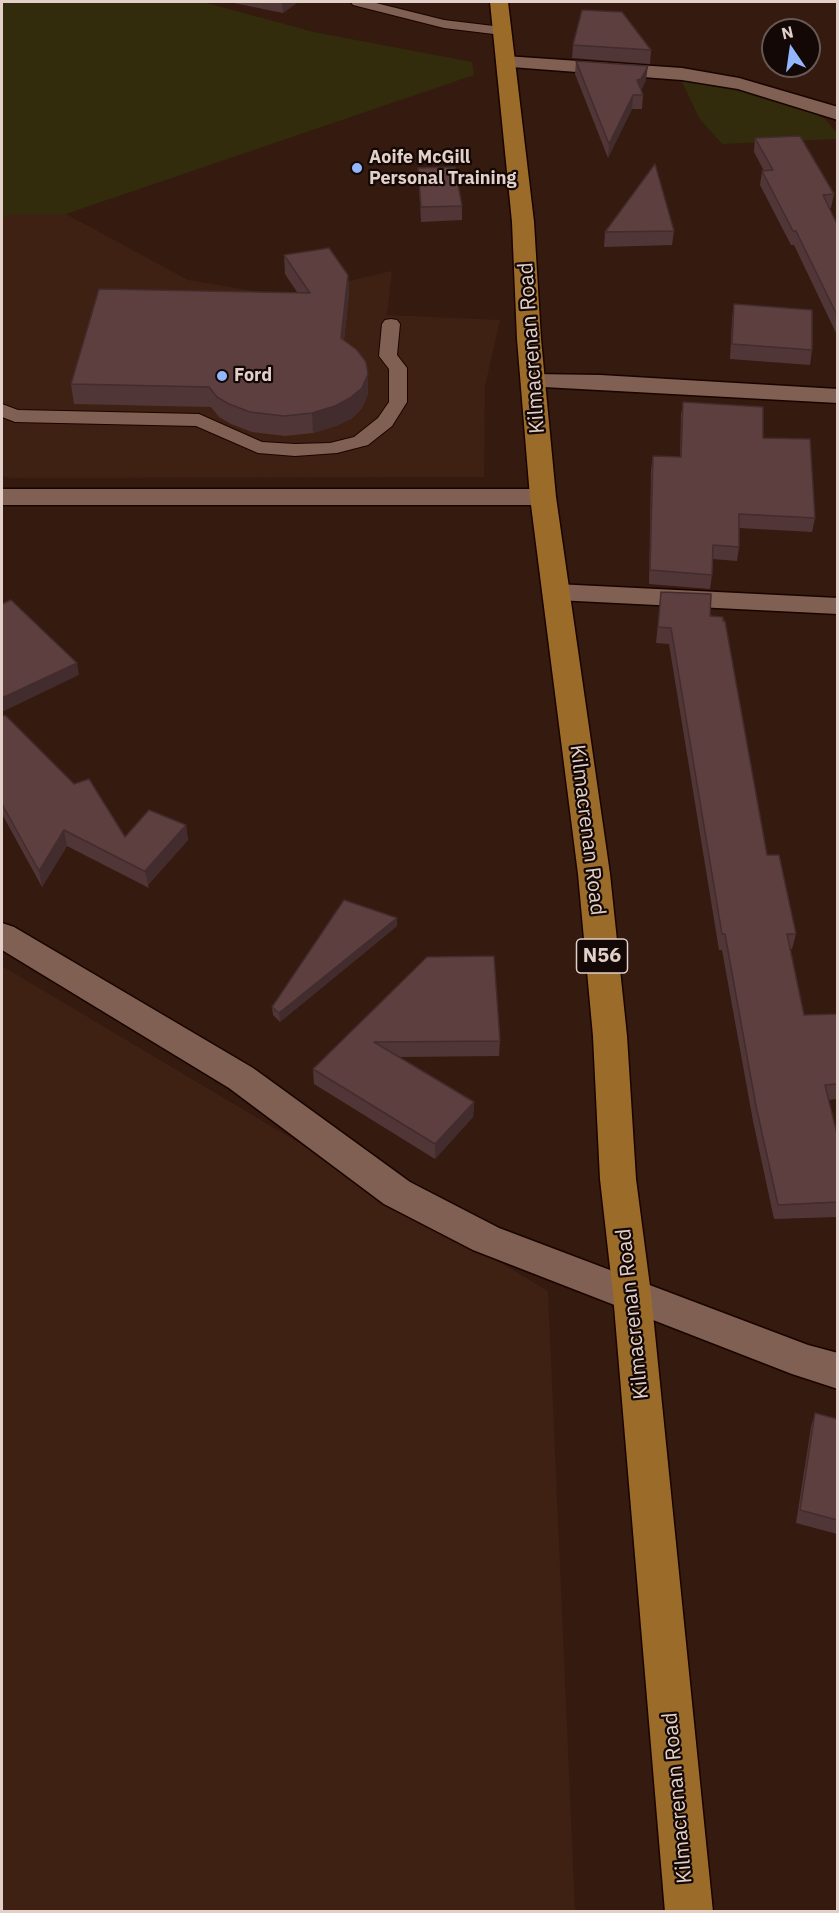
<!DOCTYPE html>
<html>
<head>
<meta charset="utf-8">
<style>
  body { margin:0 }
  #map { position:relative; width:839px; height:1913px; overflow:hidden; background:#341a0f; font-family:"IBM Plex Sans",sans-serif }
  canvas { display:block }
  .frame { position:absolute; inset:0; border:3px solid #e2d0c9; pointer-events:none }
  .north { position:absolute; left:761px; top:18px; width:60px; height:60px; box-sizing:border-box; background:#130805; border:2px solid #665853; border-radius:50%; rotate:347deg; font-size:16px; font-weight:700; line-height:24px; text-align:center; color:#e2d0c9 }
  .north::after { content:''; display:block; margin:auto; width:21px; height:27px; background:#92b7fd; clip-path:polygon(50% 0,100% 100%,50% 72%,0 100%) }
</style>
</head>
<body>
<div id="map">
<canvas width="839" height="1913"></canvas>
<div class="frame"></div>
<div class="north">N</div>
</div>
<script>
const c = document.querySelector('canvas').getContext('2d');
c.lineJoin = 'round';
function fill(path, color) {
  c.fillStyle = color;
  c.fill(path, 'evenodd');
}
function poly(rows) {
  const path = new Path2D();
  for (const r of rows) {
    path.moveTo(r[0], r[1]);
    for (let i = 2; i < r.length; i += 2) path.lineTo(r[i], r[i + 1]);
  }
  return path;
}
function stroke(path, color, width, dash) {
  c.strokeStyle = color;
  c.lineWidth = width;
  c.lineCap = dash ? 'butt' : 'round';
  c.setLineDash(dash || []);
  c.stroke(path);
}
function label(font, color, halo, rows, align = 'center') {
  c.font = font + ' "IBM Plex Sans",sans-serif';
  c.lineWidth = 4.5;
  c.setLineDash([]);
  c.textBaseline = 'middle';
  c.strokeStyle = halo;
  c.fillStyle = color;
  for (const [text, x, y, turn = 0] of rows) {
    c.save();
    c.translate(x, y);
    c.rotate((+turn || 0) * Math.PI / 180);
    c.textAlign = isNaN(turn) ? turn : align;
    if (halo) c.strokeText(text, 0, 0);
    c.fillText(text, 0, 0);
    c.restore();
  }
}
const built = poly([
  [10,214,66,214,188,280,284,296,392,271,387,315,500,320,485,386,484,477,12,478,2,476,2,221],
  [2,966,548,1291,575,1911,2,1912]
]);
const green = poly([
  [2,2,203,2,314,32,472,62,474,75,66,214,10,214,2,221],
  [681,80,716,84,750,92,810,111,825,119,836,132,837,139,722,144,699,118]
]);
const lane = poly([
  [351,2,372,2,444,20,502,27,509,31,502,35,444,28,353,5,351,2],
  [391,319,397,320,400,324,397,355,407,368,407,402,392,426,368,445,337,453,295,456,258,453,196,426,15,422,2,417,2,404,18,410,199,414,262,442,295,444,330,443,354,437,378,418,389,402,389,369,379,356,382,324,385,320,391,319]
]);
const street = poly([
  [505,56,682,68,739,78,838,107,838,120,738,89,682,80,498,66,496,62,498,58,505,56],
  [533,374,600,375,838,389,838,403,525,386,521,381,525,376,533,374],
  [2,489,543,489,552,492,556,497,552,502,543,505,2,505,2,489],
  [556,584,838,598,838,614,556,600,546,598,542,592,546,586,556,584],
  [2,923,14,927,253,1068,410,1182,499,1228,808,1345,838,1353,838,1389,792,1374,473,1250,384,1204,229,1088,2,950,2,923]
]);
const primary = poly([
  [490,2,508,2,534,222,541,339,556,497,610,874,627,1036,636,1179,651,1294,713,1912,665,1912,613,1294,600,1179,593,1036,578,874,530,497,517,339,512,222,490,2]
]);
const wall = poly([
  [229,2,298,2,283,13],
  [573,45,651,50,650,64,572,58],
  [576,61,646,80,641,90,643,95,642,109,632,109,608,158,575,74],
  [755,138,834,194,831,208,829,208,837,224,837,335,794,245,791,245,760,185,762,171,764,171,754,152],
  [418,168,462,206,462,220,421,222],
  [674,231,672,245,604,247,605,232],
  [284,255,348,275,349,294,344,340,368,394,362,408,351,419,336,426,313,433,285,436,252,432,231,424,219,417,211,407,74,404,71,384,297,292,285,274],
  [734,304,812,350,810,365,730,359,732,319],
  [683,402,763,438,815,518,812,532,739,528,739,547,737,561,712,559,712,575,710,589,649,584,651,469,653,456,680,457,681,415],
  [661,592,723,621,767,855,796,934,792,949,790,949,804,1015,837,1014,837,1099,829,1100,837,1134,837,1217,774,1219,753,1121,722,950,719,950,669,644,656,643],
  [2,717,125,837,186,825,188,840,148,885,149,888,67,846,42,887,2,814],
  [397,926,280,1022,273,1015,272,1007],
  [427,957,500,1041,499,1056,399,1057,474,1102,473,1117,435,1159,314,1084,313,1069],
  [815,1413,837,1419,837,1534,796,1523,811,1427]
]);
const shadedWall = poly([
  [282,2,298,2,283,13],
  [648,66,646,80,640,93,637,80],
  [633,95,632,109,608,158,609,144],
  [348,275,349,294,342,358,341,338],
  [368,374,368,394,362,408,351,419,336,426,313,433,312,413],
  [77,663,79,675,2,712,2,698],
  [186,825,188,840,148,885,145,871],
  [64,830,67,846,42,887,39,871],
  [397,918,397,926,280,1022,279,1013],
  [474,1102,473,1117,435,1159,435,1144]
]);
const building = poly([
  [582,10,622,12,651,50,573,45,582,10],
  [576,61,648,66,641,79,637,80,643,95,633,95,609,144,576,61],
  [800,136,834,194,823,195,837,224,837,315,796,231,793,231,762,171,773,170,755,138,800,136],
  [655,164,674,231,605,232,655,164],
  [455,167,462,206,421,207,418,168,455,167],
  [329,248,348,275,341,338,357,350,366,362,368,374,362,388,350,398,335,406,312,413,284,416,250,412,229,404,217,397,209,387,71,384,99,289,310,293,284,255,329,248],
  [734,304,812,310,812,350,732,344,734,304],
  [683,402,763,407,763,438,810,439,815,518,739,514,739,547,713,545,712,575,650,570,653,456,681,457,683,402],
  [661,592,711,594,710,616,723,617,723,621,725,621,767,855,779,855,796,934,787,934,804,1015,837,1014,837,1084,825,1085,837,1134,837,1202,778,1205,756,1106,725,934,722,934,671,628,658,627,661,592],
  [11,600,77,663,2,698,2,604,11,600],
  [5,715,74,784,89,779,125,837,149,810,186,825,145,871,146,872,64,830,39,871,2,804,2,717,5,715],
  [344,900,397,918,279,1013,272,1007,344,900],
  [494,956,500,1041,374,1042,474,1102,435,1144,313,1069,427,957,494,956],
  [815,1413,837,1419,837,1520,800,1510,815,1413]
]);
const markers = [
  [357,168,6,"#92b7fd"],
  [222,376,6,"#92b7fd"]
];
const farPoinames = [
  ["Aoife McGill",369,158],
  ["Personal Training",369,179],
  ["Ford",234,376]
];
const shields = [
  [602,956,51]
];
const shieldNames = [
  ["N56",602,956]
];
const streetNames = [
  ["Kilmacrenan Road",532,348,-94],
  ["Kilmacrenan Road",587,830,83],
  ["Kilmacrenan Road",633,1314,-96],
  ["Kilmacrenan Road",678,1798,-95]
];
fill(built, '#3f2113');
fill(green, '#322c0c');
stroke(lane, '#1a0400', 2);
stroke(street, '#1a0400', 3);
stroke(primary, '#1a0400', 3);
fill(lane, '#7f6053');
fill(street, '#7f6053');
fill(primary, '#9b6b2a');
fill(wall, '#513637');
fill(shadedWall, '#422c2d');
fill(building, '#5e3f40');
stroke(building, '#422c2d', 1.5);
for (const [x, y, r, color] of markers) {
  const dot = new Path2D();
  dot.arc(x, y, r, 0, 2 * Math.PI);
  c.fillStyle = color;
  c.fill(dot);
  stroke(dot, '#130805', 2);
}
label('bold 18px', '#e2d0c9', '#130805', farPoinames, 'left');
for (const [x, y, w] of shields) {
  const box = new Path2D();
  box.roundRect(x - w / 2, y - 17, w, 34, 4.5);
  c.fillStyle = '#130805';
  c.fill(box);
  stroke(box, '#e2d0c9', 1.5);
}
label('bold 20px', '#e2d0c9', null, shieldNames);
label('21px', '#e2d0c9', '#130805', streetNames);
</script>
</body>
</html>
